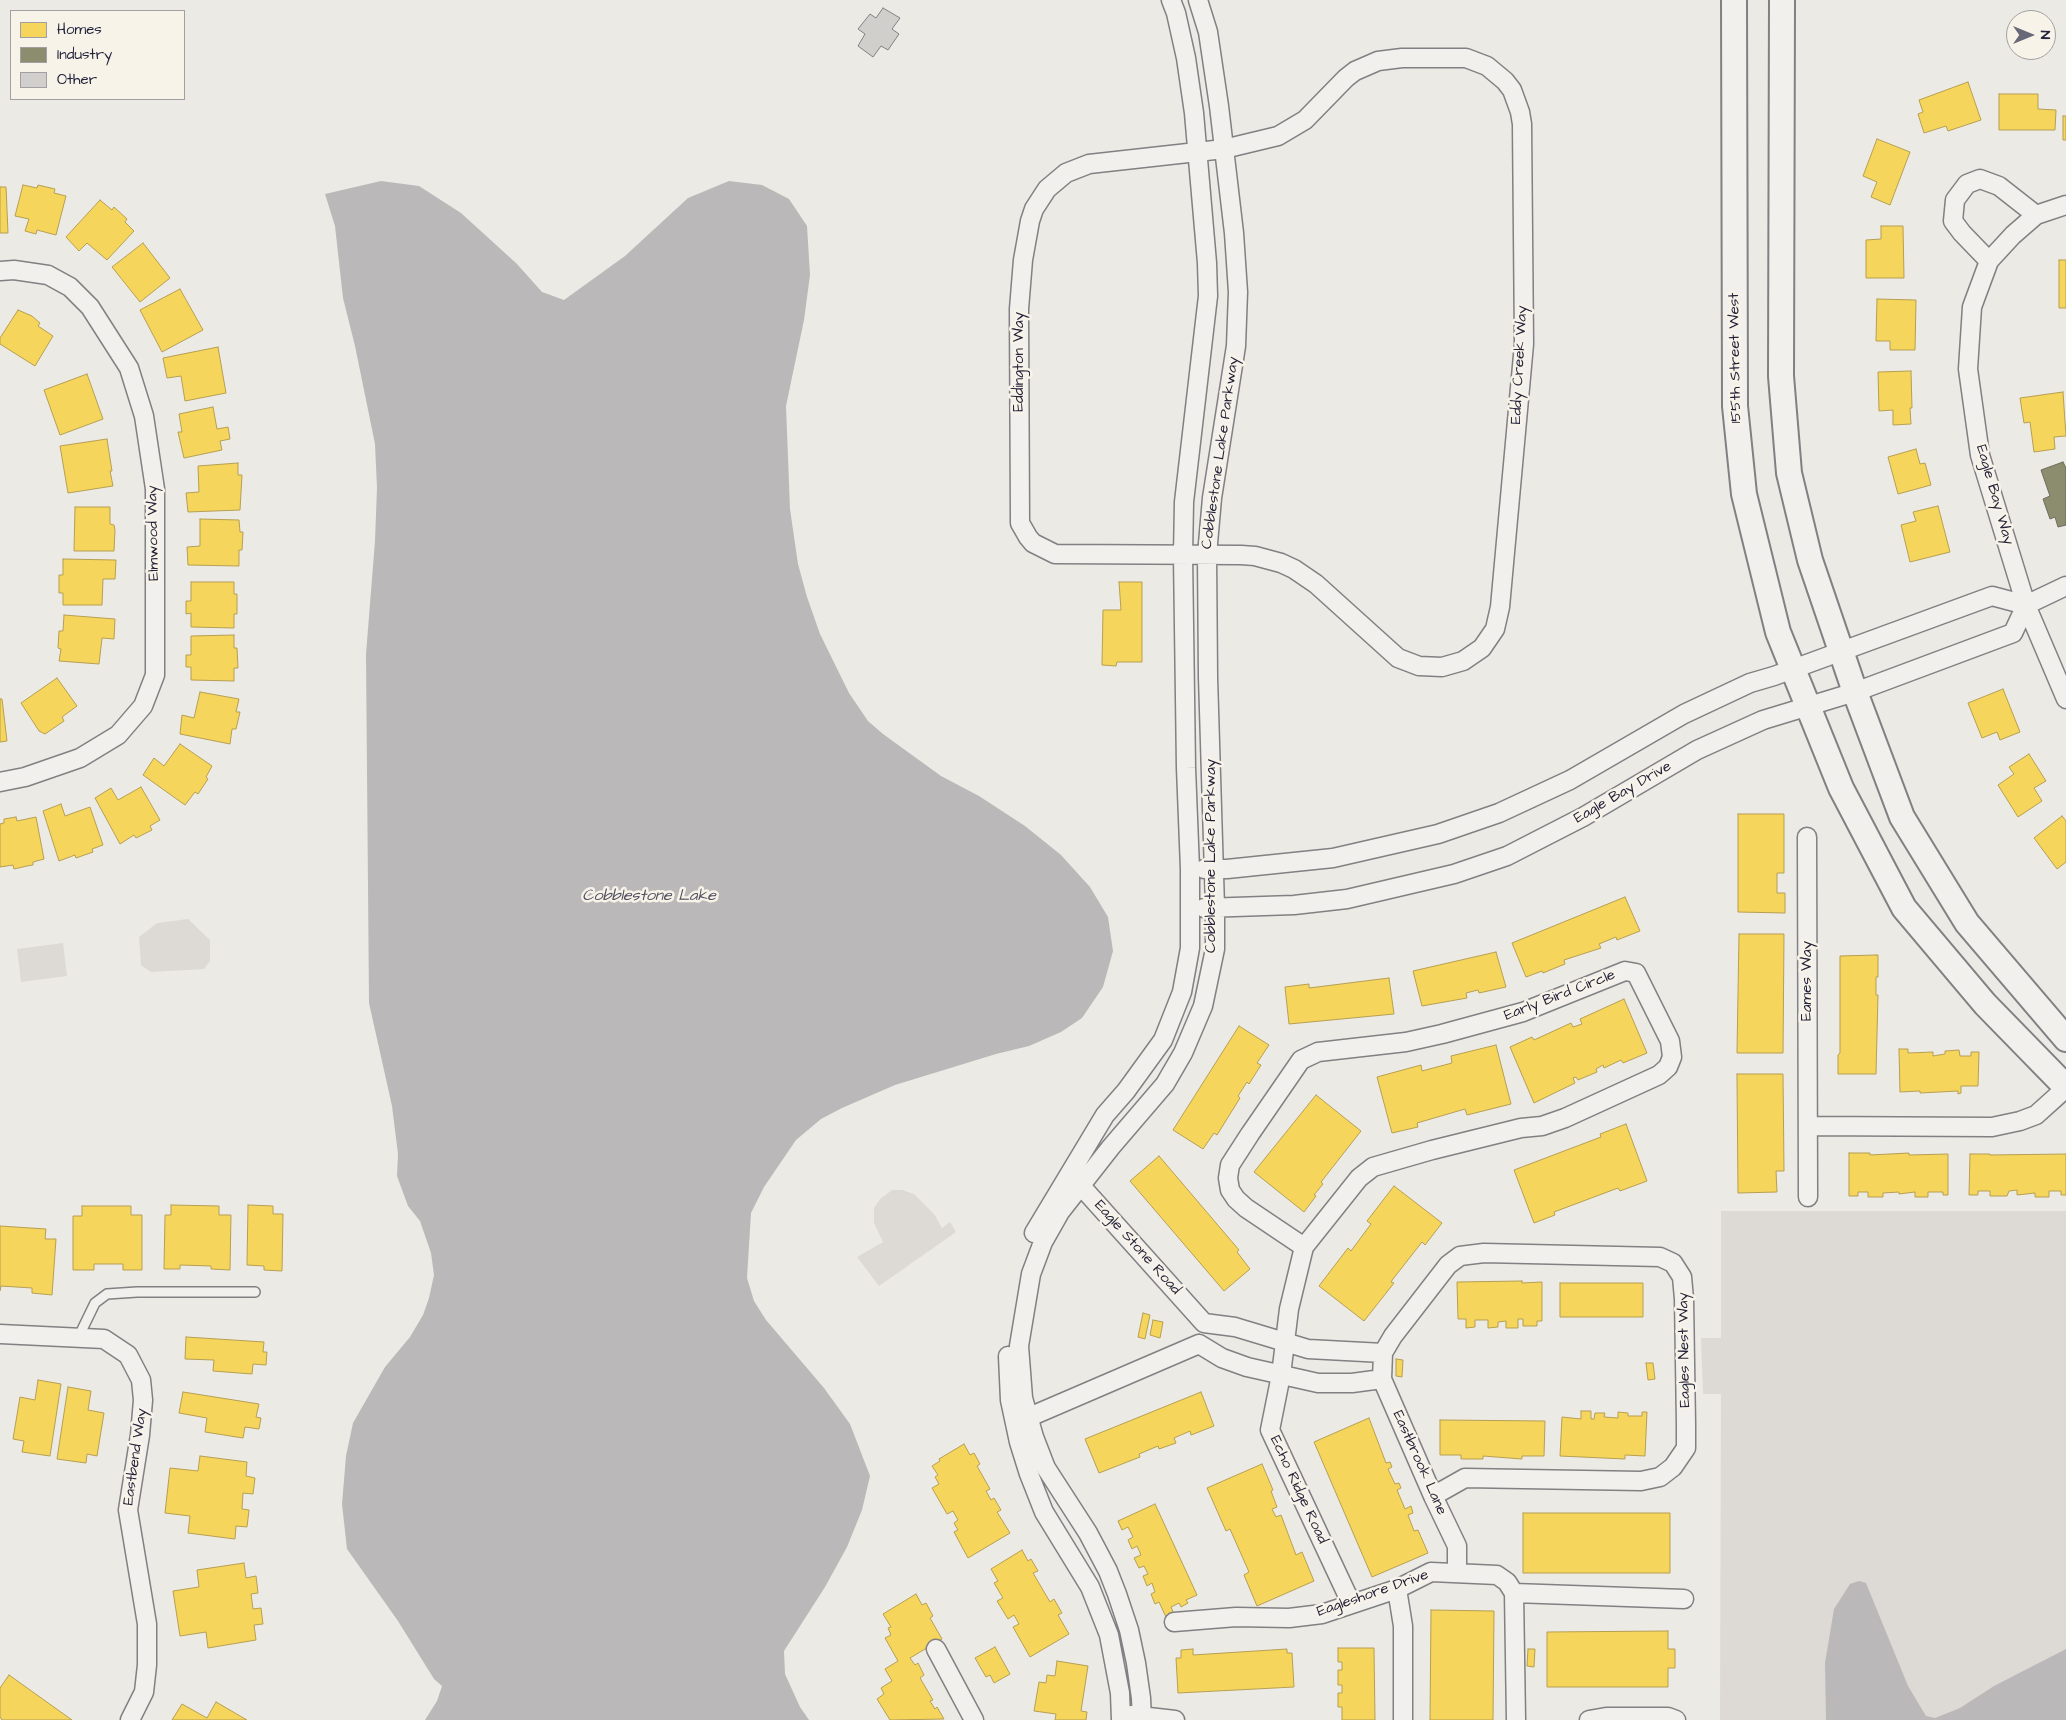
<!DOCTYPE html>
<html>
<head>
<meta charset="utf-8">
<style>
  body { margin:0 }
  #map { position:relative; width:2066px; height:1720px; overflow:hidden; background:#ebeae4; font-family:"Architects Daughter",sans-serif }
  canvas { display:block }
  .legend { position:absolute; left:10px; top:10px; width:175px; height:90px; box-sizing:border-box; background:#f7f3e8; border:1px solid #a29fa3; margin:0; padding:6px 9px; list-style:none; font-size:15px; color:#22223b }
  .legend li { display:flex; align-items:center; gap:10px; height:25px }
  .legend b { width:25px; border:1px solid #a29fa3 }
  .north { position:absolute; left:2006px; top:10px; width:50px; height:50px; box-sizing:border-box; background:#f7f3e8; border:1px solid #a29fa3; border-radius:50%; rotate:90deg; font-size:14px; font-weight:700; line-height:20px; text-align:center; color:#22223b }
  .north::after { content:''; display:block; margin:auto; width:18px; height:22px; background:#686876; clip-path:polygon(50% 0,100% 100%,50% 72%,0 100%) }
</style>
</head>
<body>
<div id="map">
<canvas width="2066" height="1720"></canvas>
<ul class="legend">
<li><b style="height:14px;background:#f6d55c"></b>Homes</li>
<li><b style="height:14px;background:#8c8c6e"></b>Industry</li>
<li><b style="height:14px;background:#d0cfcc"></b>Other</li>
</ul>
<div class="north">N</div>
</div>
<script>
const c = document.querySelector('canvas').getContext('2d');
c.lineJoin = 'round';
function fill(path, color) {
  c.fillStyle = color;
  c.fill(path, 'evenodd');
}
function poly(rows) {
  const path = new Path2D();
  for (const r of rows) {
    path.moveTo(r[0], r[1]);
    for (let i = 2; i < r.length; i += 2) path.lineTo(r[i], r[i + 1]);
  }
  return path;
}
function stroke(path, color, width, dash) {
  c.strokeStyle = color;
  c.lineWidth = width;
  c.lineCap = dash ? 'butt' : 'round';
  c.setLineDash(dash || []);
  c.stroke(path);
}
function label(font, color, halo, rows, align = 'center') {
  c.font = font + ' "Architects Daughter",sans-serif';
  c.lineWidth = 5;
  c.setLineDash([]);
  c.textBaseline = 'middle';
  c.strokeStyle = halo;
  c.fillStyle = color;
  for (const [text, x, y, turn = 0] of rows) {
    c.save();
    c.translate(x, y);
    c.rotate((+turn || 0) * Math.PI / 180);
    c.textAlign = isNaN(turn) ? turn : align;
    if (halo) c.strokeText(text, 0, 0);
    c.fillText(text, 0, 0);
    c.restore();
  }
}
const green = poly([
  [188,919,210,940,210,961,204,969,151,972,141,965,139,937,157,923],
  [63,943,67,976,21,982,17,949],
  [892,1190,902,1190,914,1194,934,1214,942,1228,950,1222,956,1232,879,1286,857,1257,883,1242,874,1223,874,1208,880,1199],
  [1721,1211,2066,1211,2066,1720,1720,1720,1721,1394,1703,1394,1701,1338,1721,1338]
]);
const water = poly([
  [381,181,419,186,461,213,517,264,542,292,564,300,625,256,688,198,729,181,762,185,789,199,807,226,810,275,804,320,786,406,790,509,798,564,807,597,820,634,849,693,868,721,883,734,941,776,979,796,1025,826,1061,855,1090,887,1108,917,1113,951,1103,987,1082,1018,1061,1032,1029,1046,996,1054,895,1085,842,1108,821,1119,796,1140,764,1187,751,1213,747,1278,754,1301,766,1320,824,1388,850,1424,870,1476,862,1510,847,1547,825,1587,784,1651,785,1674,800,1707,809,1720,425,1720,437,1701,442,1686,434,1679,398,1621,347,1549,342,1504,346,1456,353,1423,385,1367,410,1337,423,1315,429,1298,434,1275,431,1253,420,1221,408,1206,397,1176,398,1154,392,1106,369,1003,366,654,375,541,377,488,375,444,355,346,343,298,335,226,325,194],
  [1859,1581,1866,1583,1908,1686,1926,1716,1935,1718,1960,1708,1994,1686,2066,1649,2066,1720,1826,1720,1825,1663,1834,1609,1850,1584]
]);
const homes = poly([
  [1968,82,1981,120,1948,131,1946,126,1924,133,1918,114,1923,112,1919,100,1968,82],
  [1999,94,2038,94,2038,109,2056,110,2055,130,1999,130,1999,94],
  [2063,116,2066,116,2066,140,2063,140,2063,116],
  [1877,139,1910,152,1890,205,1871,197,1877,182,1863,176,1877,139],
  [23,185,37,188,38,185,55,189,54,193,66,196,56,235,37,230,36,234,25,231,29,219,15,216,23,185],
  [0,187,6,187,8,233,0,233,0,187],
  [100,200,112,210,114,207,127,219,125,222,134,231,107,260,87,243,79,251,66,237,100,200],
  [1881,226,1903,226,1904,278,1866,278,1866,240,1881,239,1881,226],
  [143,243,170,278,140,302,112,267,143,243],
  [2059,260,2066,260,2066,308,2059,308,2059,260],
  [180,289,203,330,162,352,140,310,180,289],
  [1877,299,1916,300,1915,350,1890,350,1890,341,1876,341,1877,299],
  [18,310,32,316,40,323,38,326,53,336,35,366,0,344,0,338,18,310],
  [218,347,226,393,185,401,181,376,167,378,163,358,218,347],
  [1911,371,1912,408,1910,408,1911,424,1893,425,1893,410,1879,411,1878,372,1911,371],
  [87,374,103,419,60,435,44,390,87,374],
  [2063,392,2066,436,2054,437,2055,449,2034,452,2030,422,2024,423,2020,398,2063,392],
  [213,407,217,429,228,427,230,439,220,441,222,450,184,458,178,432,182,432,179,414,213,407],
  [107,439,112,471,110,471,113,486,68,493,60,446,107,439],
  [1916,449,1920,464,1925,463,1931,485,1898,494,1888,457,1916,449],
  [238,463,238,475,242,475,240,510,188,512,186,493,199,492,198,466,238,463],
  [1938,506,1950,552,1910,562,1901,525,1916,521,1913,512,1938,506],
  [75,507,110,507,110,524,114,525,115,530,114,551,74,551,75,507],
  [200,519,239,520,240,532,243,532,242,550,239,550,239,566,188,565,187,547,200,546,200,519],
  [63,559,116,560,115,579,103,579,102,605,63,605,63,593,59,593,59,575,63,575,63,559],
  [191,582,234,582,234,594,237,594,237,614,234,614,234,628,191,627,191,613,186,614,186,601,191,601,191,582],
  [1119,582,1142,582,1142,662,1117,662,1116,666,1102,665,1103,610,1121,610,1119,582],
  [64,615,115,619,114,639,102,638,99,664,59,661,61,649,58,648,59,631,63,631,64,615],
  [234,635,234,648,237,648,238,668,234,668,234,681,191,680,191,667,186,667,186,655,191,655,191,636,234,635],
  [57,678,77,706,62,717,64,721,45,734,39,731,21,703,57,678],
  [2003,689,2020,732,2000,740,1997,732,1982,738,1968,703,2003,689],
  [200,692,239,699,236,712,240,712,236,729,232,729,230,744,180,734,182,715,194,718,200,692],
  [0,699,2,699,7,741,0,742,0,699],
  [180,744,212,766,206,777,208,779,198,794,195,792,185,805,143,775,154,758,164,766,180,744],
  [2029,754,2046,781,2034,788,2042,801,2018,817,1998,785,2014,774,2009,767,2029,754],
  [141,787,160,820,150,826,152,830,136,838,134,835,120,844,95,798,111,788,118,800,141,787],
  [61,804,65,816,90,807,103,845,92,849,93,852,76,858,75,855,59,861,43,811,61,804],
  [1738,814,1784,814,1784,873,1777,873,1777,893,1785,893,1785,913,1738,912,1738,814],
  [2062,816,2066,821,2066,862,2057,869,2034,838,2062,816],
  [16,817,17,821,36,817,44,859,33,862,33,865,27,866,14,869,13,865,0,867,0,824,4,823,4,819,16,817],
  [1625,897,1640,931,1617,940,1616,937,1599,944,1601,948,1564,960,1565,964,1543,973,1542,971,1526,977,1512,943,1625,897],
  [1739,934,1784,934,1783,1053,1737,1053,1739,934],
  [1496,952,1506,987,1479,993,1478,990,1466,993,1467,998,1422,1006,1413,971,1496,952],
  [1876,955,1878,955,1878,977,1876,977,1876,995,1878,995,1876,1074,1838,1074,1838,1055,1840,1053,1840,956,1876,955],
  [1389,978,1394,1014,1289,1024,1285,987,1309,984,1309,988,1389,978],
  [1624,999,1647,1053,1623,1063,1621,1060,1604,1068,1603,1065,1596,1069,1597,1072,1578,1080,1576,1077,1573,1078,1575,1083,1534,1103,1510,1047,1532,1037,1534,1040,1571,1023,1573,1027,1582,1024,1580,1019,1624,999],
  [1239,1026,1269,1045,1257,1063,1261,1065,1249,1084,1247,1082,1238,1096,1240,1098,1217,1135,1214,1133,1203,1149,1173,1130,1239,1026],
  [1496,1045,1511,1104,1467,1115,1465,1109,1417,1123,1418,1127,1392,1133,1377,1077,1421,1065,1422,1071,1452,1063,1451,1056,1496,1045],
  [1899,1049,1908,1049,1908,1053,1933,1052,1933,1056,1945,1054,1945,1051,1959,1050,1960,1056,1971,1056,1971,1052,1979,1052,1978,1086,1961,1086,1961,1093,1958,1094,1958,1091,1920,1093,1920,1091,1900,1092,1899,1049],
  [1737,1074,1783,1074,1784,1171,1776,1171,1777,1192,1738,1193,1737,1074],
  [1316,1095,1361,1131,1321,1182,1323,1184,1314,1195,1316,1196,1304,1212,1254,1172,1316,1095],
  [1626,1124,1647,1181,1620,1191,1618,1188,1554,1212,1555,1215,1534,1223,1514,1170,1601,1137,1600,1134,1626,1124],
  [1849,1153,1870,1153,1870,1155,1909,1153,1909,1155,1948,1154,1948,1195,1943,1195,1943,1192,1928,1192,1928,1197,1915,1197,1915,1192,1899,1194,1899,1192,1883,1193,1883,1197,1868,1197,1868,1192,1858,1192,1858,1196,1849,1196,1849,1153],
  [1970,1154,1990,1154,1990,1155,2066,1154,2066,1195,2061,1195,2061,1191,2049,1191,2049,1197,2035,1197,2035,1193,2017,1195,2017,1190,2009,1191,2007,1196,1990,1196,1990,1191,1978,1191,1978,1195,1969,1195,1970,1154],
  [1159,1156,1239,1250,1237,1252,1250,1269,1224,1291,1130,1181,1159,1156],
  [1394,1186,1442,1223,1425,1245,1422,1242,1393,1279,1391,1282,1394,1283,1364,1321,1319,1286,1348,1248,1351,1251,1371,1224,1367,1221,1394,1186],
  [171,1205,219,1206,219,1215,231,1215,230,1270,211,1269,211,1266,180,1265,180,1269,164,1269,165,1215,171,1215,171,1205],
  [248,1205,273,1206,273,1214,283,1214,282,1271,264,1270,264,1266,247,1265,248,1205],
  [82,1206,131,1206,131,1215,142,1215,142,1270,123,1270,123,1264,94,1264,94,1270,73,1270,73,1216,82,1216,82,1206],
  [0,1226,46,1229,45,1239,56,1239,52,1295,32,1293,32,1288,1,1286,0,1291,0,1226],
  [1522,1281,1522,1283,1542,1282,1542,1321,1537,1321,1537,1326,1523,1326,1523,1319,1518,1319,1518,1328,1506,1328,1506,1321,1498,1322,1498,1327,1488,1328,1488,1320,1475,1320,1475,1327,1466,1328,1466,1319,1458,1319,1457,1282,1522,1281],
  [1560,1283,1643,1283,1643,1317,1560,1317,1560,1283],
  [1143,1313,1150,1315,1145,1339,1138,1337,1143,1313],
  [1153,1320,1163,1322,1160,1338,1150,1335,1153,1320],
  [186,1337,264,1342,263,1352,267,1352,266,1365,253,1364,252,1374,213,1371,214,1360,185,1359,186,1337],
  [1396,1359,1403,1360,1402,1377,1396,1376,1396,1359],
  [1646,1363,1653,1363,1655,1379,1648,1380,1646,1363],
  [38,1380,61,1384,50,1456,22,1452,24,1441,13,1439,20,1397,35,1400,38,1380],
  [68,1387,91,1391,88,1410,104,1413,97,1456,87,1454,86,1463,57,1459,68,1387],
  [183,1392,259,1404,256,1417,261,1418,259,1429,245,1427,243,1438,205,1432,207,1418,179,1413,183,1392],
  [1201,1392,1214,1426,1191,1435,1190,1431,1174,1438,1176,1443,1159,1449,1158,1446,1139,1454,1140,1457,1099,1473,1085,1439,1201,1392],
  [1581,1411,1591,1411,1591,1419,1594,1419,1595,1413,1605,1413,1604,1417,1618,1418,1618,1412,1628,1413,1628,1416,1642,1416,1642,1412,1647,1412,1645,1456,1625,1455,1625,1459,1560,1456,1562,1417,1581,1419,1581,1411],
  [1369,1418,1386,1463,1390,1462,1392,1467,1388,1469,1395,1484,1399,1483,1401,1488,1397,1490,1405,1509,1411,1506,1413,1513,1408,1515,1414,1531,1418,1530,1428,1553,1372,1577,1314,1442,1369,1418],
  [1440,1420,1545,1421,1544,1456,1522,1456,1522,1459,1483,1456,1483,1459,1461,1459,1461,1455,1440,1455,1440,1420],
  [964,1444,970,1455,974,1453,980,1464,977,1466,990,1489,986,1491,991,1500,994,1498,1001,1510,997,1512,1010,1533,968,1558,954,1532,958,1530,954,1523,958,1520,953,1511,947,1514,932,1488,939,1484,935,1477,938,1475,932,1466,940,1461,939,1459,964,1444],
  [200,1456,247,1462,246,1476,255,1478,253,1494,243,1493,242,1509,249,1510,247,1527,236,1526,235,1539,188,1533,190,1516,165,1513,170,1468,198,1471,200,1456],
  [1262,1464,1273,1490,1271,1491,1277,1507,1272,1509,1276,1517,1281,1515,1296,1555,1302,1552,1314,1581,1257,1606,1244,1575,1249,1572,1230,1529,1226,1531,1207,1488,1262,1464],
  [1155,1504,1197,1595,1186,1600,1188,1603,1181,1607,1179,1603,1171,1607,1174,1614,1166,1617,1159,1602,1155,1604,1151,1594,1155,1592,1152,1583,1147,1586,1143,1576,1148,1574,1144,1566,1139,1568,1134,1558,1141,1555,1137,1546,1132,1549,1128,1540,1133,1537,1128,1527,1122,1530,1118,1521,1155,1504],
  [1523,1513,1670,1513,1670,1573,1523,1573,1523,1513],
  [1022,1550,1028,1561,1031,1559,1038,1571,1033,1573,1050,1602,1054,1599,1062,1613,1058,1615,1069,1634,1030,1657,1013,1627,1019,1624,1014,1615,1008,1619,997,1601,1003,1598,994,1583,998,1581,991,1569,1022,1550],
  [244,1563,246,1578,256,1576,258,1593,251,1594,253,1609,261,1608,263,1624,254,1625,256,1640,208,1648,206,1632,180,1636,173,1591,199,1587,197,1570,244,1563],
  [916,1594,922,1605,926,1603,933,1616,930,1618,942,1639,910,1658,915,1665,918,1663,924,1675,920,1678,933,1700,930,1701,935,1709,937,1707,944,1719,890,1720,877,1699,884,1694,881,1688,892,1681,885,1669,898,1661,885,1638,891,1635,888,1628,891,1627,883,1614,916,1594],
  [1431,1610,1494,1611,1493,1720,1430,1720,1431,1610],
  [1668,1631,1668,1649,1675,1649,1675,1668,1668,1668,1668,1687,1547,1687,1547,1632,1668,1631],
  [995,1647,1010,1674,994,1683,990,1675,986,1677,975,1658,995,1647],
  [1338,1648,1374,1648,1375,1720,1342,1720,1342,1707,1338,1707,1338,1693,1342,1693,1342,1685,1338,1685,1338,1670,1342,1670,1342,1662,1338,1662,1338,1648],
  [1193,1649,1193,1655,1287,1649,1287,1653,1292,1653,1294,1687,1178,1693,1176,1658,1181,1658,1181,1650,1193,1649],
  [1528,1649,1535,1649,1534,1667,1527,1666,1528,1649],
  [1057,1661,1088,1666,1081,1711,1087,1712,1086,1720,1055,1720,1056,1714,1034,1711,1039,1682,1046,1683,1047,1675,1055,1676,1057,1661],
  [9,1675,72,1720,2,1720,0,1717,0,1688,9,1675],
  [216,1702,247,1720,172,1720,182,1704,207,1718,216,1702]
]);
const industry = poly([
  [2063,462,2066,468,2066,525,2058,527,2055,517,2050,519,2043,499,2050,496,2041,470,2063,462]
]);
const building = poly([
  [883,8,900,18,892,29,899,34,888,50,881,46,873,57,858,46,865,34,858,29,870,14,876,18,883,8]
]);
const lane = poly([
  [78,1338,95,1303,107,1294,137,1292,255,1292]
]);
const street = poly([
  [1402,58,1466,58,1487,66,1505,81,1512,90,1520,112,1522,124,1524,344,1500,607,1495,629,1482,648,1463,661,1442,667,1419,666,1398,658,1316,584,1294,569,1281,563,1255,556,1241,555,1055,554,1033,543,1028,537,1020,523,1019,309,1023,260,1030,221,1034,209,1047,189,1066,173,1089,164,1224,149,1278,136,1305,120,1346,78,1355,71,1378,61,1402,58],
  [2066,205,2036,215,2013,235,1989,261,1972,307,1968,369,1980,455,2026,605,2066,699],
  [1989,261,1962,233,1953,221,1955,200,1967,184,1980,179,1999,186,2036,215],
  [0,271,14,270,48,275,70,287,90,307,129,368,144,416,155,489,155,675,143,706,118,735,80,758,25,777,0,782],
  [1807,837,1808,1197],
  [1204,869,1227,869,1333,858,1438,834,1499,813,1570,780,1684,714,1750,683,1774,676,1992,596,2026,605],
  [1204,908,1294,905,1347,899,1454,874,1507,856,1583,817,1697,750,1763,720,1855,692,2013,633,2026,605,2066,586],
  [1808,1126,1992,1127,2020,1121,2036,1115,2066,1088],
  [1073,1177,1204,1323,1235,1327,1308,1349,1383,1353],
  [1034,1233,1105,1115,1126,1091,1163,1040,1182,992,1190,948,1190,869,1186,768,1183,555,1184,502,1208,296,1207,263,1194,113,1186,58,1176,13,1171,0],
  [1304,1247,1359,1178,1373,1167,1432,1150,1521,1128,1542,1126,1565,1118,1659,1075,1668,1067,1672,1057,1670,1041,1636,973,1625,971,1523,1012,1442,1034,1406,1042,1318,1052,1301,1060,1250,1134,1230,1165,1228,1178,1230,1190,1236,1199,1246,1208,1304,1247,1289,1309,1281,1375,1270,1430,1351,1603],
  [0,1334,104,1339,128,1355,141,1380,143,1400,140,1435,128,1510,147,1624,147,1665,144,1692,130,1720],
  [1199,1344,1222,1358,1247,1367,1318,1383,1352,1383,1382,1379],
  [1008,1356,1010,1400,1019,1442,1029,1474,1044,1512,1090,1587,1109,1635,1120,1693,1121,1720],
  [1020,1421,1199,1344],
  [1433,1496,1465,1478,1641,1481,1660,1477,1673,1467,1686,1448,1686,1425,1684,1299,1682,1277,1673,1263,1660,1257,1484,1253,1460,1256,1448,1265,1393,1336,1383,1353,1382,1379,1433,1496,1457,1546,1457,1573],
  [1397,1589,1403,1626,1403,1720],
  [1514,1593,1516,1720],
  [1174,1622,1236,1617,1289,1618,1322,1614,1397,1589,1431,1572,1497,1575,1507,1582,1514,1593,1684,1599],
  [936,1649,974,1720],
  [1131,1715,1175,1720],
  [1142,1720,1141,1698,1136,1663,1129,1630,1117,1594,1108,1571,1088,1533,1046,1468,1034,1437,1023,1398,1019,1346,1031,1274,1043,1242,1060,1212,1111,1147,1165,1084,1183,1053,1203,1006,1215,949,1215,907,1208,677,1207,555,1212,498,1236,346,1238,292,1234,233,1219,106,1208,32,1198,0],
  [1589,1720,1606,1717,1668,1717,1676,1720]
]);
const secondary = poly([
  [1734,0,1735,406,1744,494,1778,632,1841,788,1904,908,1985,1004,2066,1087],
  [1782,0,1781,376,1789,473,1810,560,1855,692,1902,817,1967,923,2066,1039]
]);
const streetNames = [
  ["155th Street West",1736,358,-91],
  ["Eddington Way",1020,362,-90],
  ["Eddy Creek Way",1520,365,-87],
  ["Cobblestone Lake Parkway",1221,453,-82],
  ["Eagle Bay Way",1994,495,74],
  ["Elmwood Way",154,533,-91],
  ["Eagle Bay Drive",1623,793,-30],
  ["Cobblestone Lake Parkway",1212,856,-90],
  ["Eames Way",1808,981,-90],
  ["Early Bird Circle",1560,996,-21],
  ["Eagle Stone Road",1137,1248,48],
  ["Eagles Nest Way",1685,1350,-91],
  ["Eastbend Way",136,1457,-82],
  ["Eastbrook Lane",1419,1463,66],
  ["Echo Ridge Road",1298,1490,65],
  ["Eagleshore Drive",1373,1594,-19]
];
const waterNames = [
  ["Cobblestone Lake",649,897]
];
fill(green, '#dddad5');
fill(water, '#bbb8b9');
fill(homes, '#f6d55c');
stroke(homes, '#b69f52', 1);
fill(industry, '#8c8c6e');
stroke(industry, '#6c6c5f', 1);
fill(building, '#d0cfcc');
stroke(building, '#818083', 1);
stroke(lane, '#818083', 12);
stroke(street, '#818083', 21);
stroke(secondary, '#818083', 28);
stroke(lane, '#f1f0ec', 9);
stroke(street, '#f1f0ec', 18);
stroke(secondary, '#f1f0ec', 24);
label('15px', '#22223b', '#f7f3e8', streetNames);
label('italic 16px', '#504f60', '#f7f3e8', waterNames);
</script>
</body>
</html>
